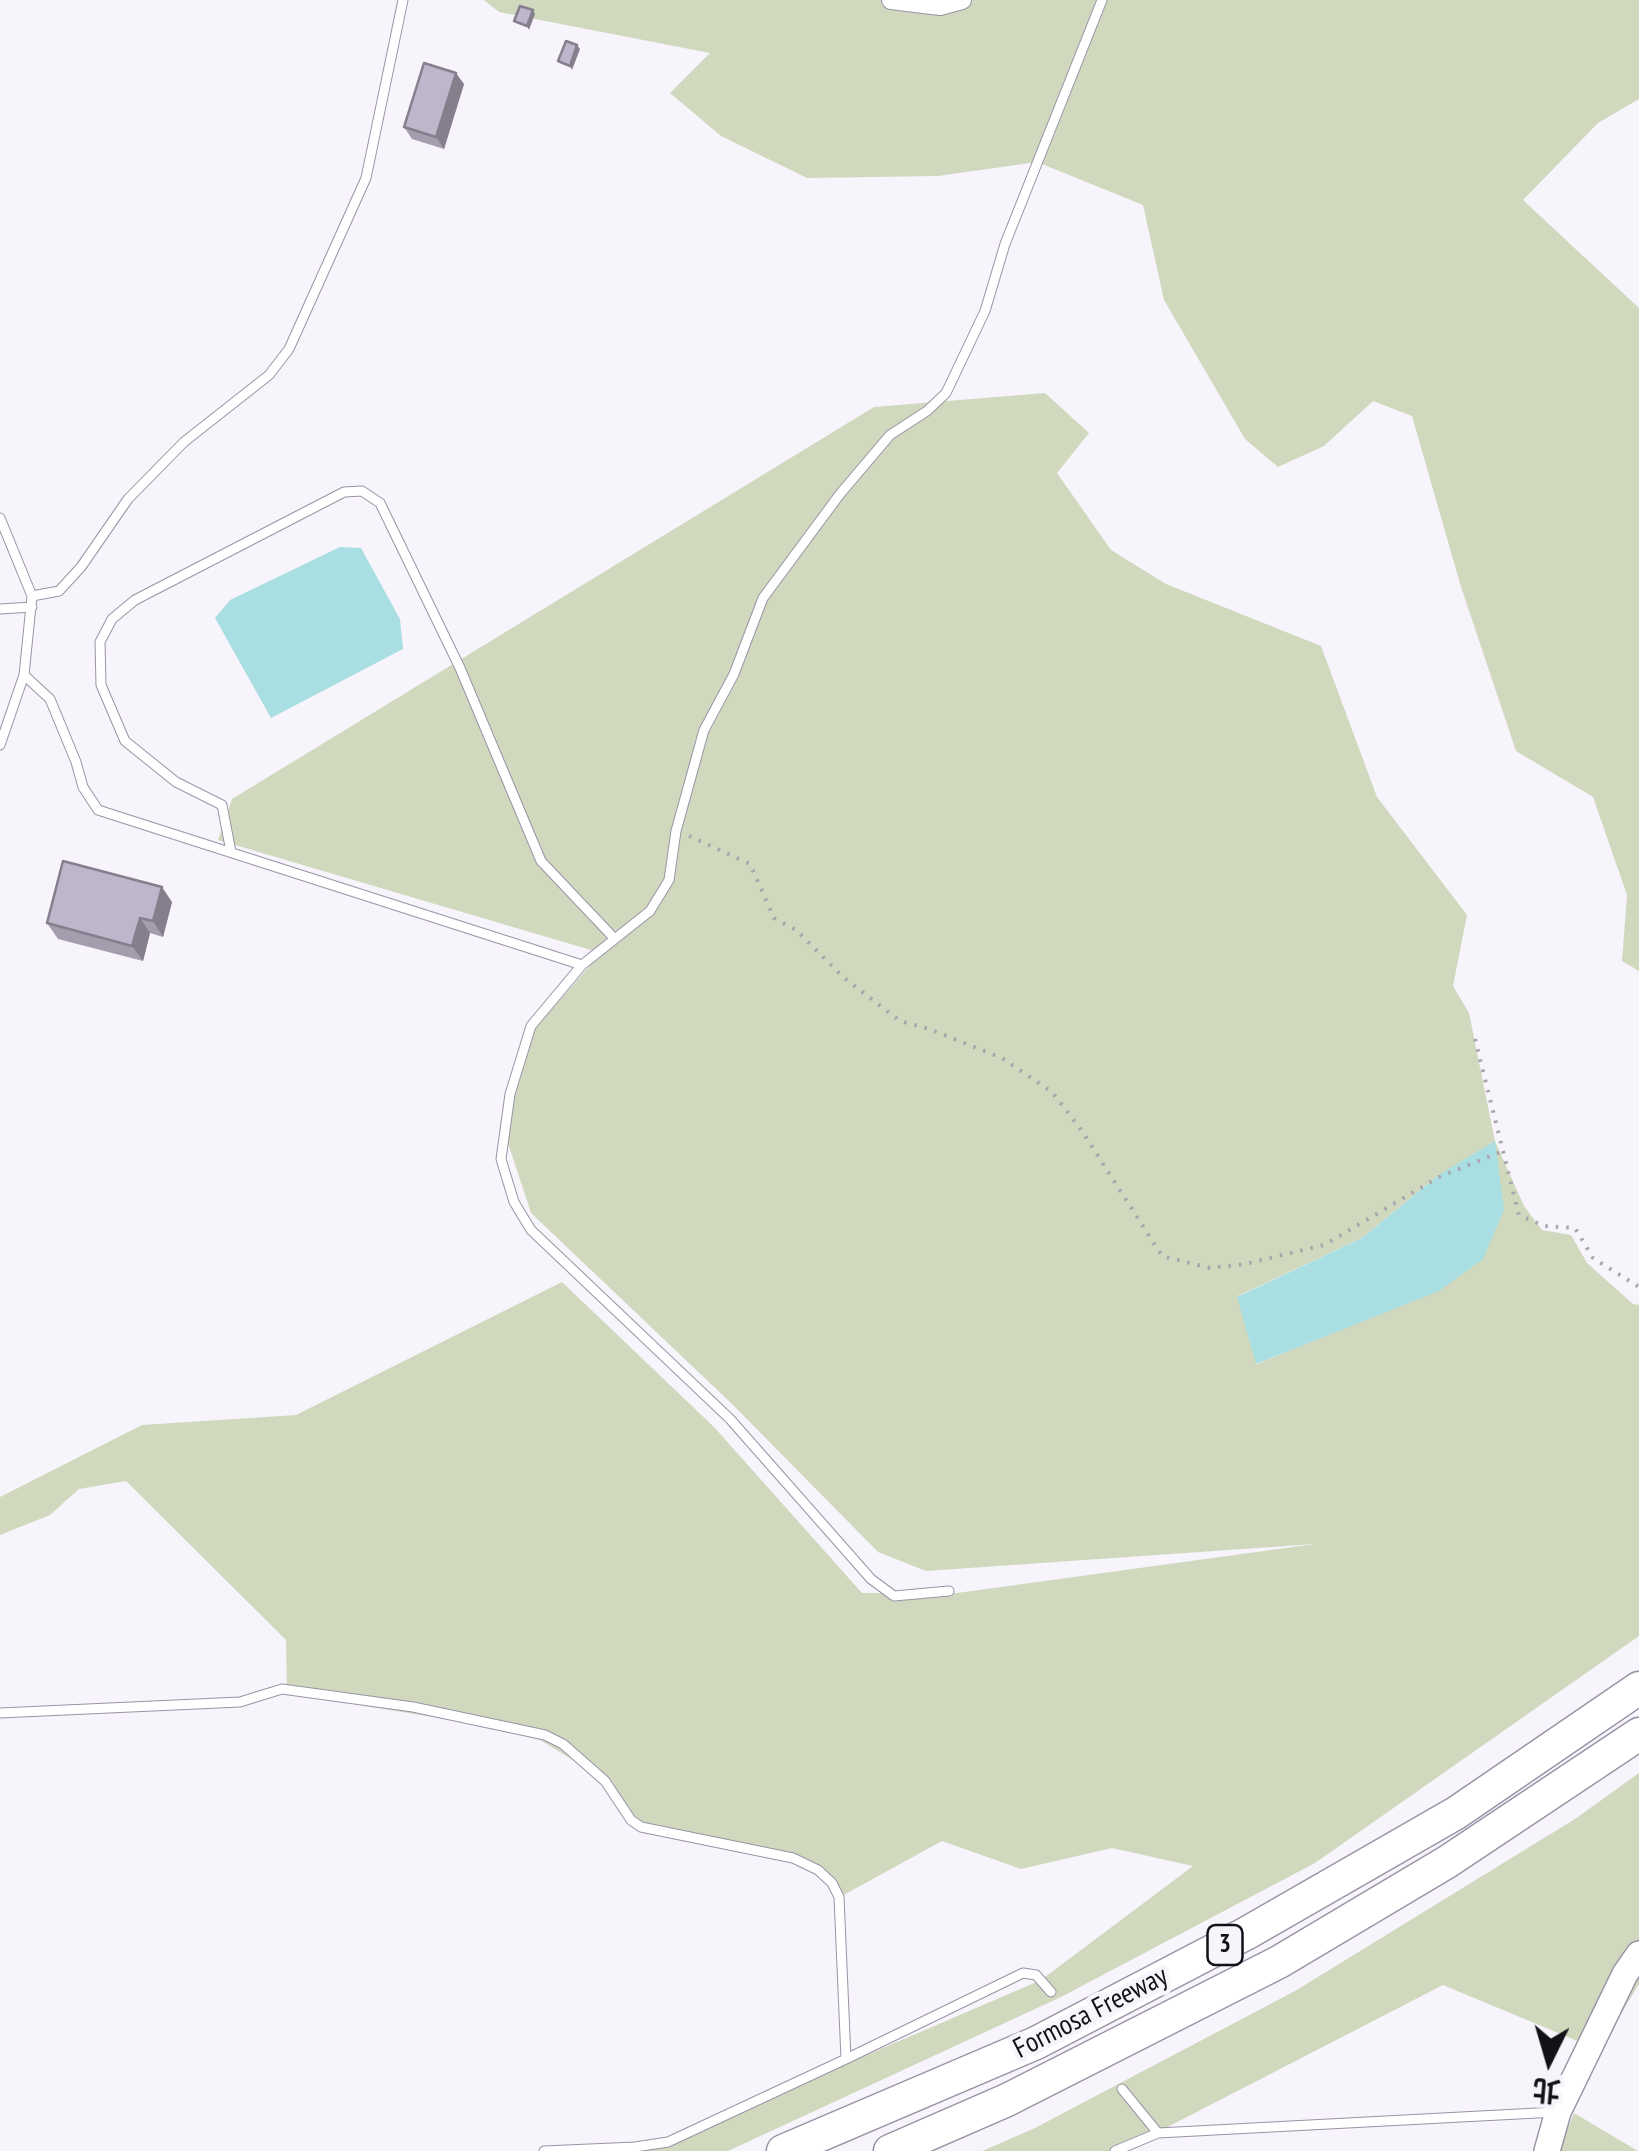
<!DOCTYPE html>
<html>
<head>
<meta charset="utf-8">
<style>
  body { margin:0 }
  #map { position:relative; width:1639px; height:2151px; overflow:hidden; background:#f7f4fc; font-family:"PT Sans Narrow","Noto Sans TC",sans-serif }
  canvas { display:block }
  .north { position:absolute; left:1499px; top:2011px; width:100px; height:100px; -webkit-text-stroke:8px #f7f4fc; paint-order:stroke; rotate:185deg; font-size:28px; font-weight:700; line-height:40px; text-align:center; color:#131017 }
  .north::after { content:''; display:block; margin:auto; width:35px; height:45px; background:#131017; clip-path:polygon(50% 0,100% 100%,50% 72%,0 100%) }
</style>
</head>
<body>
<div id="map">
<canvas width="1639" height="2151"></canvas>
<div class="north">北</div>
</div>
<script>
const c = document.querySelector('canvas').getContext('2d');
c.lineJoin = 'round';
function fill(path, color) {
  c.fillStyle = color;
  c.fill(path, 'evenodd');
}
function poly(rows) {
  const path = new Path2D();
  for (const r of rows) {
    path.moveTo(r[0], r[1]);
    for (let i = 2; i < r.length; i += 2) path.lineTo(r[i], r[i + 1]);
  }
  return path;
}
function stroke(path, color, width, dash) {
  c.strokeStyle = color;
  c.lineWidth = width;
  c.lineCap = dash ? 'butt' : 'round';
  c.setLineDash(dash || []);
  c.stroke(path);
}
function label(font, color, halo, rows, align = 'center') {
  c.font = font + ' "PT Sans Narrow",sans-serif';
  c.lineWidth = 9;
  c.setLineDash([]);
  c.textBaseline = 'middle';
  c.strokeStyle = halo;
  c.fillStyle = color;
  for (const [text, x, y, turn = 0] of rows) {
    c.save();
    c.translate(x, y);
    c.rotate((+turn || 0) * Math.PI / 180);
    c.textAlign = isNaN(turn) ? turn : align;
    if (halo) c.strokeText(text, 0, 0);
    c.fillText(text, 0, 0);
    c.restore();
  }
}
const green = poly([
  [484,0,1639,0,1639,99,1598,123,1523,200,1639,308,1639,971,1622,961,1627,895,1593,797,1516,751,1461,587,1412,416,1373,401,1324,446,1278,467,1245,439,1164,300,1143,205,1037,162,938,176,807,178,721,136,670,93,710,53,499,12],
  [1045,393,1089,433,1057,473,1111,550,1166,584,1321,646,1377,797,1467,915,1453,986,1469,1013,1495,1141,1524,1206,1542,1230,1571,1235,1587,1263,1633,1304,1639,1305,1639,1636,1315,1863,1061,1997,728,2151,644,2151,1041,1980,1193,1866,1112,1848,1021,1869,942,1841,840,1897,827,1877,803,1862,642,1829,588,1769,540,1740,493,1727,287,1693,286,1640,126,1481,79,1489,50,1515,0,1535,0,1497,142,1425,296,1415,562,1282,714,1427,862,1593,957,1593,1315,1544,926,1571,878,1552,732,1404,531,1213,504,1131,527,1038,601,953,218,840,232,799,874,407],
  [1440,1174,1373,1316,1257,1364,1238,1296,1362,1238],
  [1639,1773,1639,1984,1599,2050,1443,1985,1121,2151,982,2151,1033,2129,1295,1991,1575,1819],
  [1574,2113,1638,2151,1558,2151]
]);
const water = poly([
  [340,547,361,548,400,619,403,649,271,718,215,618,230,600],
  [1495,1141,1504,1210,1483,1259,1439,1291,1256,1364,1237,1297,1362,1238,1440,1174]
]);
const path = poly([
  [689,836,750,864,774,918,796,930,843,977,900,1021,929,1029,1002,1058,1052,1092,1082,1131,1162,1256,1210,1268,1245,1264,1324,1245,1439,1177,1503,1151],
  [1475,1039,1519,1215,1544,1226,1575,1228,1593,1258,1639,1287]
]);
const lane = poly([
  [0,518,32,596,24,675,0,745],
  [32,596,59,591,81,567,128,499,184,442,269,375,289,349,366,178,403,0],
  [0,609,32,607],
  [24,675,50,699,76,762,83,787,98,810,582,965],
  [231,852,222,805,176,782,125,741,101,685,100,642,112,619,135,600,344,492,362,491,380,503,460,668,541,861,613,937],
  [949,1591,894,1596,871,1579,730,1419,531,1230,514,1202,501,1159,510,1094,531,1026,582,965,650,911,669,880,676,831,704,730,734,674,763,598,840,494,890,435,927,411,946,393,985,311,1005,244,1102,0],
  [0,1713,240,1702,282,1689,413,1707,545,1735,563,1744,605,1781,631,1820,641,1827,793,1858,818,1870,832,1883,839,1897,846,2059,668,2142,635,2147,544,2151],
  [846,2059,1023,1973,1036,1975,1051,1992],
  [1122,2089,1158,2133],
  [1115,2151,1158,2133,1556,2112]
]);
const street = poly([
  [891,0,940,6,962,0]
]);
const secondary = poly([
  [1547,2151,1558,2112,1625,1974,1639,1954]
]);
const highway = poly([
  [783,2151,1036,2043,1247,1933,1456,1813,1639,1688],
  [890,2151,1007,2100,1279,1962,1447,1862,1639,1734]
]);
const wall = poly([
  [464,84,444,149,412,139,404,127],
  [172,902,163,937,150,933,143,961,58,939,47,923]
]);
const shadedWall = poly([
  [533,10,535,14,529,30,527,26],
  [577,45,580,49,572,70,570,66],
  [456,73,464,84,444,149,436,137],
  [162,887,172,902,163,937,153,921],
  [140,918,150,933,143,961,132,946]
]);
const building = poly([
  [520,6,533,10,527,26,514,21,520,6],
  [566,41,577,45,570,66,558,61,566,41],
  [424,63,456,73,436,137,404,127,424,63],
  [63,861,162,887,153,921,140,918,132,946,47,923,63,861]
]);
const shields = [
  [1225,1945,35]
];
const shieldNames = [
  ["3",1225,1945]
];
const streetNames = [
  ["Formosa Freeway",1091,2013,-27]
];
fill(green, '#d0d9be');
fill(water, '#a9dfe2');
stroke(lane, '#9a93a6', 11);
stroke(street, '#9a93a6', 20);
stroke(secondary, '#9a93a6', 28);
stroke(highway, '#9a93a6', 35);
stroke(path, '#a8a5ac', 4, [2.5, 8]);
stroke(lane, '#fff', 9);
stroke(street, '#fff', 18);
stroke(secondary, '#fff', 25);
stroke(highway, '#fff', 32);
fill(wall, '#a39dae');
fill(shadedWall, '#857f8d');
fill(building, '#beb6ca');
stroke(building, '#857f8d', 2.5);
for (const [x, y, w] of shields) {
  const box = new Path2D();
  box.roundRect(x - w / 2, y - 20, w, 40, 8);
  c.fillStyle = '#f7f4fc';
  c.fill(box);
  stroke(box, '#131017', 2.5);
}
label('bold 25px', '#131017', null, shieldNames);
label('28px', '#131017', '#f7f4fc', streetNames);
</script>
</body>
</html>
